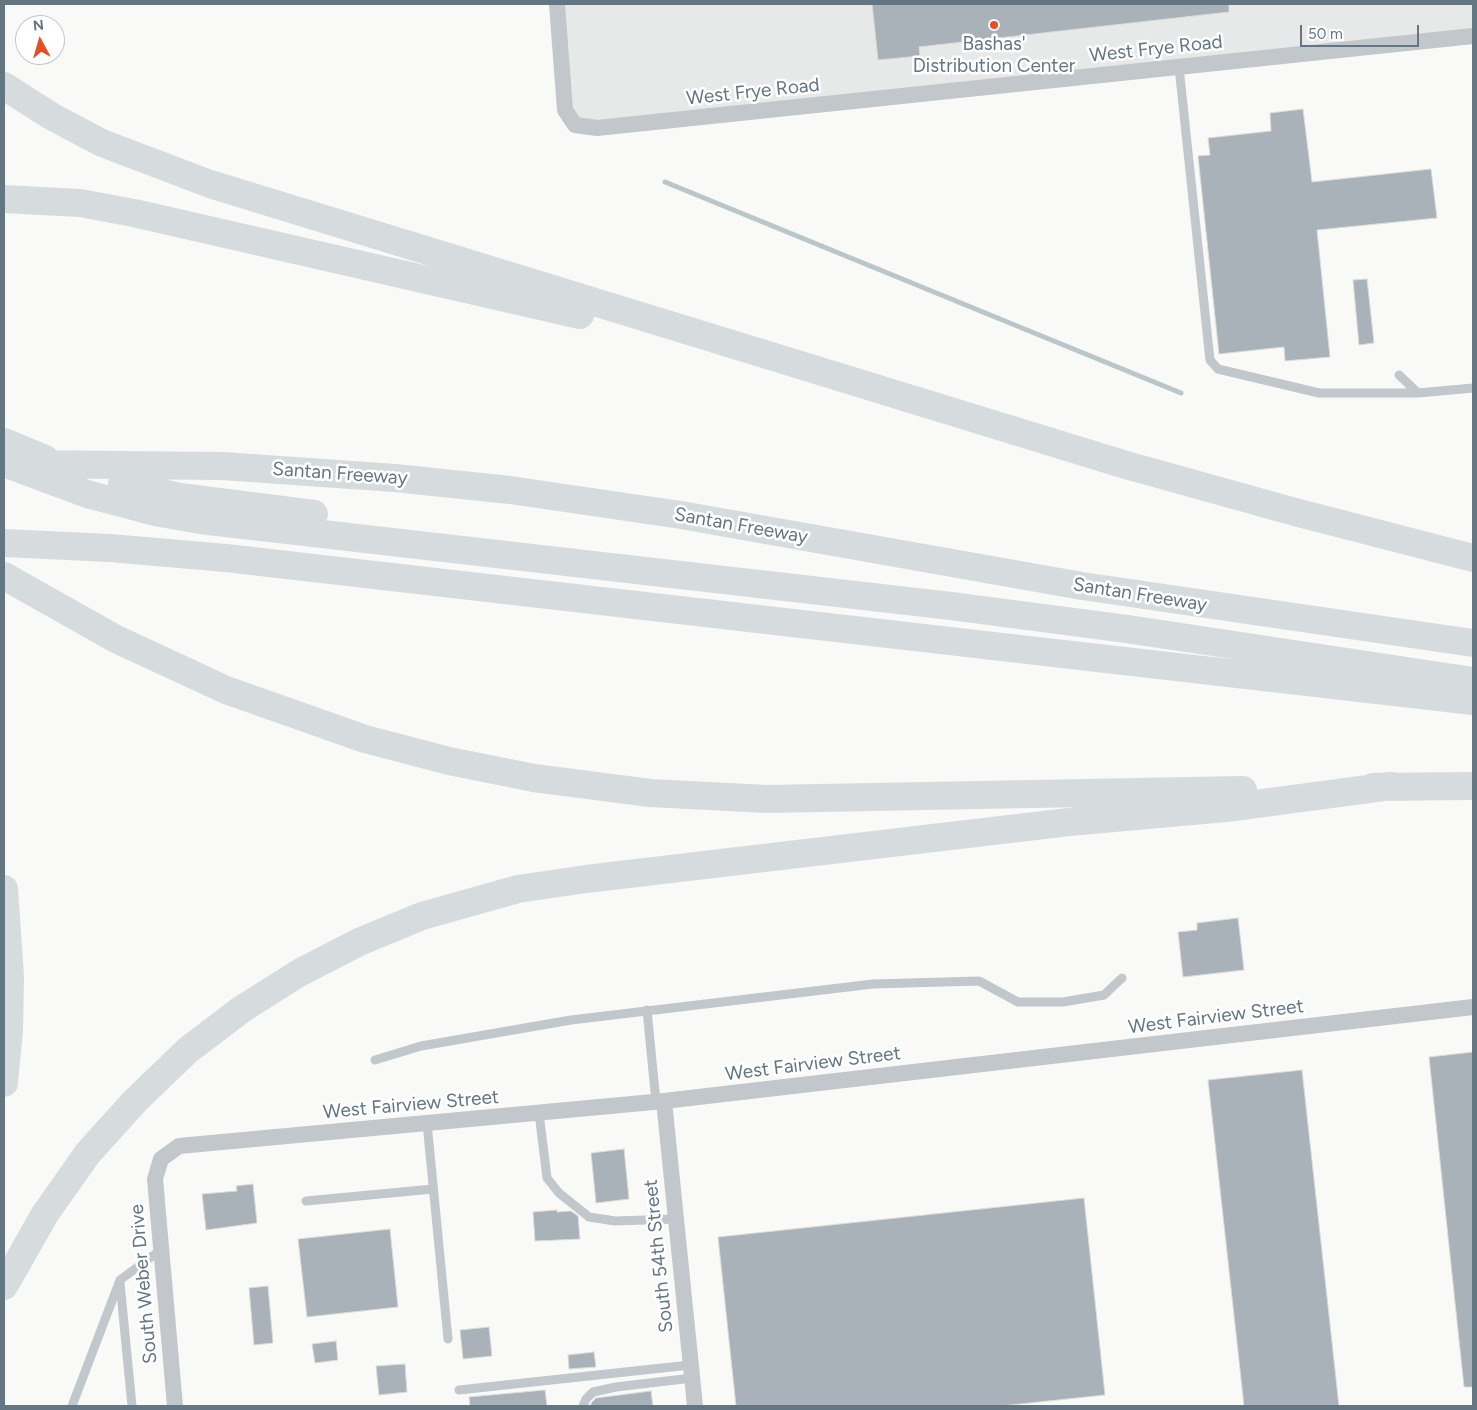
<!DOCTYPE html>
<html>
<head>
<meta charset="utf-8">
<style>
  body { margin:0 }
  #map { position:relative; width:1477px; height:1410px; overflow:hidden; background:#f9f9f7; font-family:Figtree,sans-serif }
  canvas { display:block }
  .frame { position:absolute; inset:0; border:5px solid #637682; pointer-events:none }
  .north { position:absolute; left:15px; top:15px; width:50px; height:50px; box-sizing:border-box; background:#fff; border:1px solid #c1c8cd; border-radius:50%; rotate:354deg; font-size:14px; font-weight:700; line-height:20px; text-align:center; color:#637682 }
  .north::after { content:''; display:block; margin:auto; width:18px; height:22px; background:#e74e28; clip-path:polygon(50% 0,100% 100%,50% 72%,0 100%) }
  .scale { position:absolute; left:1300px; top:25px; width:119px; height:22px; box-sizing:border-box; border:2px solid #637682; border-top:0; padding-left:6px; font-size:15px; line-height:18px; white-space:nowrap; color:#637682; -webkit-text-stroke:4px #fff; paint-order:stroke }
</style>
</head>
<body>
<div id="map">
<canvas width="1477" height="1410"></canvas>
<div class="frame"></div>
<div class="north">N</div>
<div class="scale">50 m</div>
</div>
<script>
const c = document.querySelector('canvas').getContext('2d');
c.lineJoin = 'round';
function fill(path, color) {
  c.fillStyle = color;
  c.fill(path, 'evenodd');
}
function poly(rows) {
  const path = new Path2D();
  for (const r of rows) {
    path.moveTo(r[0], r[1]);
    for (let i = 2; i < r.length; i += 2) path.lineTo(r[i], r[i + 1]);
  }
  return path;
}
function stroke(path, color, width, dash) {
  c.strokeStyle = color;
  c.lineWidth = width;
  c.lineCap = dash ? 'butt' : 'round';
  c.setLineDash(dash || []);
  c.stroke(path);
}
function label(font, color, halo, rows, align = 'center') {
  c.font = font + ' Figtree,sans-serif';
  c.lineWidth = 5;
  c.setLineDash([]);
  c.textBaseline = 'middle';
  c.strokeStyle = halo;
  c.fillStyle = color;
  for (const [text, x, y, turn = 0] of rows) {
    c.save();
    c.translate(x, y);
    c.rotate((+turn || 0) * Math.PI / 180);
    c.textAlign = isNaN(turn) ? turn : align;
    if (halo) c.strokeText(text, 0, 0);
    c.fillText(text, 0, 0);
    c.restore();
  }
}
const built = poly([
  [557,4,1473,4,1473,36,575,125]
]);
const stream = poly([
  [665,182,1181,393]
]);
const building = poly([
  [872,4,1229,4,1229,12,919,47,920,56,878,60,872,4],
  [1303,109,1312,182,1431,169,1437,218,1317,230,1330,357,1285,361,1284,347,1219,354,1198,156,1210,155,1208,138,1271,131,1270,113,1303,109],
  [1367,279,1374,343,1359,345,1353,280,1367,279],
  [1238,918,1244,970,1183,977,1178,932,1197,930,1197,923,1238,918],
  [1473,1052,1473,1387,1464,1387,1429,1057,1473,1052],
  [1302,1070,1339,1406,1244,1406,1208,1080,1302,1070],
  [624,1149,629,1199,596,1203,591,1153,624,1149],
  [253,1184,257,1223,206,1230,202,1194,237,1191,236,1186,253,1184],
  [1084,1198,1105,1395,1001,1406,736,1406,718,1237,1084,1198],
  [557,1210,557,1212,571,1211,578,1216,580,1239,535,1241,533,1212,557,1210],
  [390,1229,398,1307,307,1317,298,1239,390,1229],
  [268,1286,273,1343,254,1345,249,1288,268,1286],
  [489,1327,492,1356,463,1359,460,1330,489,1327],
  [336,1341,338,1360,315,1363,312,1344,336,1341],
  [594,1352,596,1367,569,1369,568,1355,594,1352],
  [405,1364,407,1392,379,1395,376,1366,405,1364],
  [545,1390,547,1406,470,1406,469,1397,545,1390],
  [651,1391,653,1406,591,1406,591,1403,596,1398,651,1391]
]);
const service = poly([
  [1179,67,1210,360,1218,369,1319,393,1418,393],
  [1399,375,1418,393,1473,388],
  [647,1010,656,1102],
  [375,1060,421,1046,571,1020,873,984,979,981,1018,1002,1063,1002,1104,995,1122,978],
  [539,1113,547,1178,559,1193,589,1217,615,1221,676,1219],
  [427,1123,448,1339],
  [306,1201,433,1189],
  [120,1283,132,1406],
  [459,1390,690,1365],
  [72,1406,120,1280,162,1249],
  [583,1406,586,1399,593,1392,616,1387,692,1378]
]);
const minor = poly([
  [557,4,565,110,575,125,597,128,1473,36],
  [664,1101,695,1406],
  [175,1406,155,1179,161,1159,179,1146,664,1101,1473,1007]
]);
const motorway = poly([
  [4,86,51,116,102,143,210,184,1126,465,1295,512,1473,558],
  [4,199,80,203,134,213,580,315],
  [4,442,45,459],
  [4,463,87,494,155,512,200,520,951,606,1127,629,1473,681],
  [21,464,222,466,395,478,510,490,681,515,1082,586,1473,643],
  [122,484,180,497,314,514],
  [4,543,110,548,226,558,1473,701],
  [4,576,116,639,226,690,365,739,449,761,534,778,650,793,767,799,1243,790],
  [1373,787,1473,786],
  [4,889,10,977,9,1030,4,1083],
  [4,1286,45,1214,88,1153,135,1101,188,1050,242,1009,299,973,359,942,422,916,518,889,586,879,1069,822,1226,808,1391,786]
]);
const markers = [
  [994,25,5,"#e74e28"]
];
const poiNames = [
  ["Bashas'",994,44],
  ["Distribution Center",994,66]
];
const streetNames = [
  ["West Frye Road",1156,49,-6],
  ["West Frye Road",753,92,-6],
  ["Santan Freeway",340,474,4],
  ["Santan Freeway",741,526,10],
  ["Santan Freeway",1140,595,9],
  ["West Fairview Street",1216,1017,-7],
  ["West Fairview Street",813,1064,-7],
  ["West Fairview Street",411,1105,-5],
  ["South 54th Street",659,1256,-96],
  ["South Weber Drive",144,1284,-95]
];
fill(built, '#e7e8e8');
stroke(stream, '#bac6ca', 5);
fill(building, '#a9b2b8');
stroke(building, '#dbdbd9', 1);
stroke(service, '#c2c7cb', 9);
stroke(minor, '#c2c7cb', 16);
stroke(motorway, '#d6dbde', 28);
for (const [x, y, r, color] of markers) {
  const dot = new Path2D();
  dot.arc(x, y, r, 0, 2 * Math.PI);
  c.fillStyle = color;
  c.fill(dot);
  stroke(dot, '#fff', 2);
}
label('19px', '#637682', '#fff', poiNames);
label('19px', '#637682', '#fff', streetNames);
</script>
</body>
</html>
